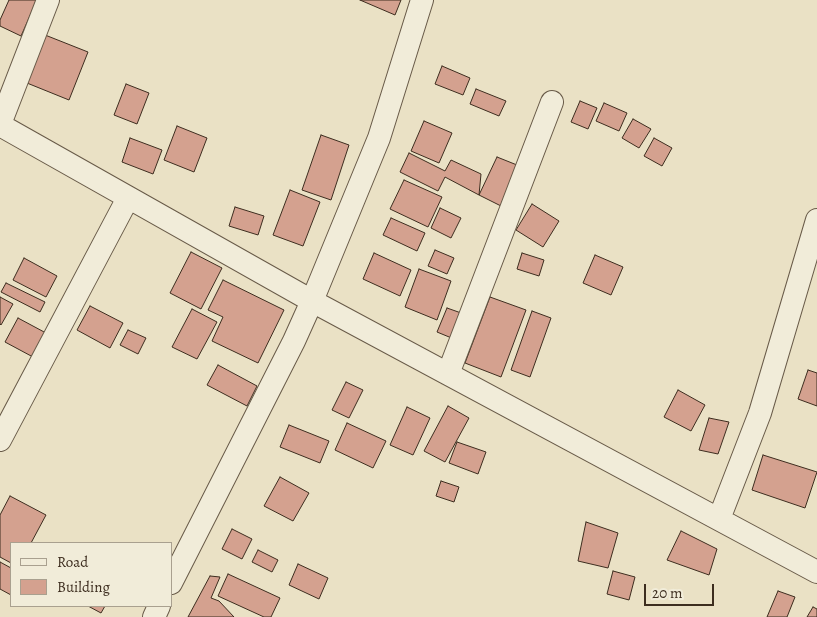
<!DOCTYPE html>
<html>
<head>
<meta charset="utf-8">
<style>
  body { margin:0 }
  #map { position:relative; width:817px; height:617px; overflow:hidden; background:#eae1c5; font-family:Alegreya,serif }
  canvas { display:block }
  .legend { position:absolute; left:10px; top:542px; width:162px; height:65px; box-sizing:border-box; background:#f1ecd9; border:1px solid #a9a08f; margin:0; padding:6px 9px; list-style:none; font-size:15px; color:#3d2d1f }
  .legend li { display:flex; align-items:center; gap:10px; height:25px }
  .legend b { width:25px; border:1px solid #a9a08f }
  .scale { position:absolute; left:644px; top:584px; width:70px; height:22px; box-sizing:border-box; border:2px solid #3d2d1f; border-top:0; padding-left:6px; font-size:15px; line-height:18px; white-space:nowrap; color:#3d2d1f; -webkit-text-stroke:4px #f1ecd9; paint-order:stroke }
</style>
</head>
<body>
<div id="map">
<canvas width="817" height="617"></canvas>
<ul class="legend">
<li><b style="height:6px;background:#f1ecd9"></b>Road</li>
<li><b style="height:14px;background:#d4a18f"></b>Building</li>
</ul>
<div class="scale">20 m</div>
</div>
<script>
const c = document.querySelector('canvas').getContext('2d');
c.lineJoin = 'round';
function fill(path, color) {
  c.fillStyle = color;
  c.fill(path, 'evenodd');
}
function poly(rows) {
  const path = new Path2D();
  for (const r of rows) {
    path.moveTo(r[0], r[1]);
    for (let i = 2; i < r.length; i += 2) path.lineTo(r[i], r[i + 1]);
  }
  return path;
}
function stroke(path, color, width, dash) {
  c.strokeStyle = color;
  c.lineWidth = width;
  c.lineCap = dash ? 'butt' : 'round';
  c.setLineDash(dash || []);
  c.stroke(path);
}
const building = poly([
  [9,0,37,0,21,36,0,26,0,20,9,0],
  [360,0,401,0,395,15,360,0],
  [40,33,88,52,69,100,22,81,40,33],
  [442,66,470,78,463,95,435,84,442,66],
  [126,84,149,93,137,124,114,115,126,84],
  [476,89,506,101,499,116,470,104,476,89],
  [580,101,597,108,588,129,571,122,580,101],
  [604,103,627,113,619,131,596,121,604,103],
  [633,119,651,129,639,148,622,138,633,119],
  [424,121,452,133,439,163,411,151,424,121],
  [177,126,207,138,194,172,164,160,177,126],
  [321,135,349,145,331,200,302,190,321,135],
  [130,138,162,150,153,174,122,162,130,138],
  [654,138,672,148,662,166,644,156,654,138],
  [409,153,445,171,451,160,481,174,479,195,445,177,438,191,400,172,409,153],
  [497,157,522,167,501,206,479,195,497,157],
  [404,180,442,197,428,227,390,209,404,180],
  [290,190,320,202,303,246,273,235,290,190],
  [532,204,559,221,543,247,516,230,532,204],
  [235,207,264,216,258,235,229,226,235,207],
  [440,208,461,218,451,238,431,228,440,208],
  [391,218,425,233,417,251,383,235,391,218],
  [435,250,454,258,447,274,428,266,435,250],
  [191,252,222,268,201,309,170,293,191,252],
  [374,253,411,270,400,296,363,279,374,253],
  [522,253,544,260,539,276,517,269,522,253],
  [595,255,623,267,611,295,583,283,595,255],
  [24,258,57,276,46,297,13,280,24,258],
  [419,269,451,281,437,320,405,307,419,269],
  [223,280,284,310,258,363,212,341,223,317,208,310,223,280],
  [6,283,45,302,40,312,1,292,6,283],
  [0,297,13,304,1,325,0,324,0,297],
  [490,297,526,310,501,377,465,363,490,297],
  [90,306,123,323,110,348,77,330,90,306],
  [447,308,464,314,454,339,437,332,447,308],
  [192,309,217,322,197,359,172,347,192,309],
  [532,311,551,318,530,377,511,370,532,311],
  [18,318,46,333,33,357,5,342,18,318],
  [128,330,146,338,138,354,120,345,128,330],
  [218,365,257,386,247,406,207,385,218,365],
  [808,370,817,373,817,406,798,399,808,370],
  [346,382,363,390,349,418,332,410,346,382],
  [678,390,705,405,691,431,664,417,678,390],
  [448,406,469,418,445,462,424,451,448,406],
  [407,407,430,418,413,455,390,445,407,407],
  [709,418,729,422,718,454,699,450,709,418],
  [347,423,386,441,373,468,335,450,347,423],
  [289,425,329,441,320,463,280,447,289,425],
  [457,442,486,452,478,474,449,463,457,442],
  [763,455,817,472,805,508,752,490,763,455],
  [280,477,309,493,293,521,264,506,280,477],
  [441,481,459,487,454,502,436,496,441,481],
  [10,496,46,515,31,543,11,543,11,563,0,557,0,515,10,496],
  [586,522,618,533,608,568,578,561,586,522],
  [232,529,252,539,242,559,222,549,232,529],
  [681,531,717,549,709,575,667,560,681,531],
  [258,550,278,560,272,572,252,562,258,550],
  [0,562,11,568,11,595,0,589,0,562],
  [298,564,328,578,319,599,289,585,298,564],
  [613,571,635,577,629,600,607,594,613,571],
  [228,574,280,598,271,617,264,617,218,596,228,574],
  [210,576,220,577,211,598,219,601,234,617,188,617,210,576],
  [778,591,795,597,787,617,767,617,778,591],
  [88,606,105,606,101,613,88,606],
  [813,607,817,609,817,617,807,617,813,607]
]);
const minor = poly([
  [0,124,48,0],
  [0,125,312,301,817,572],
  [448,374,552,102],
  [0,440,128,198],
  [719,519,760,413,817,220],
  [171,583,294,341,312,301,379,138,422,0],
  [154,617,159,606]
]);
fill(building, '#d4a18f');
stroke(building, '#3d2d1f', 1);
stroke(minor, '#685a48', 24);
stroke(minor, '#f1ecd9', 22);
</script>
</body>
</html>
